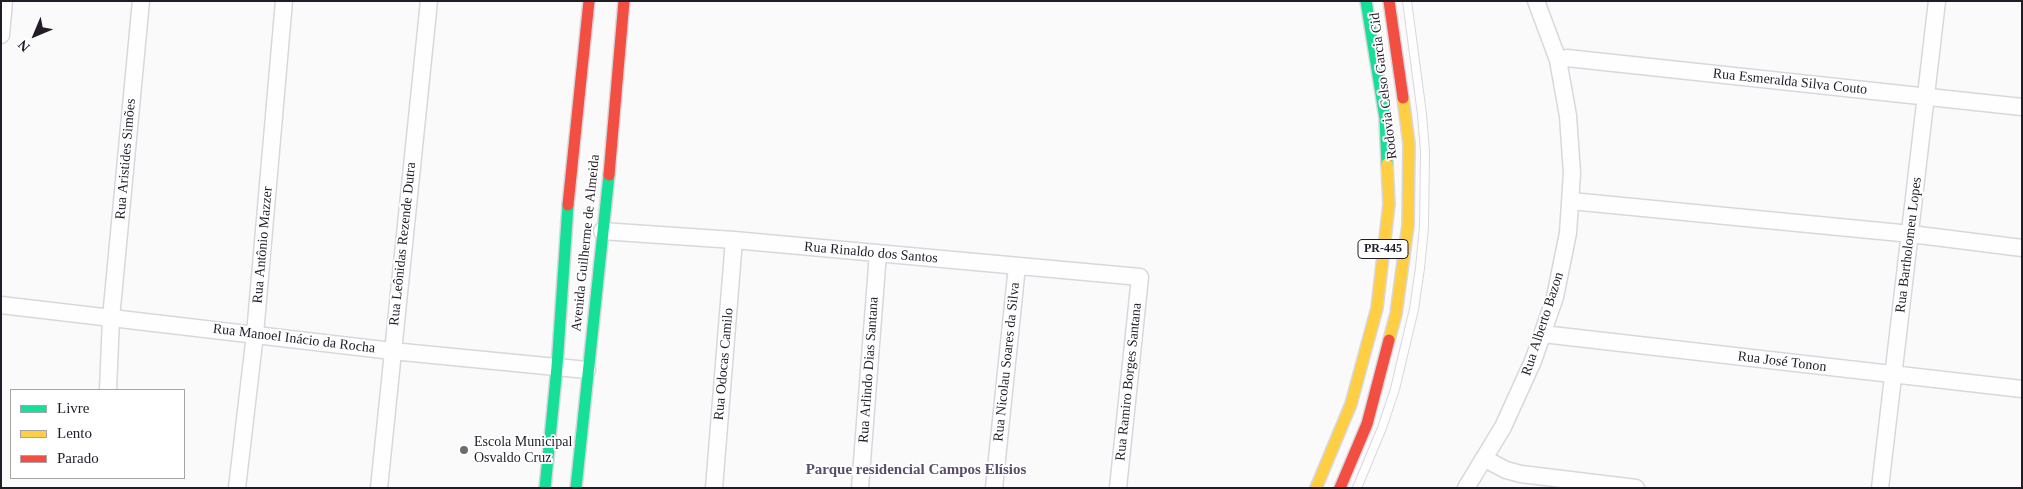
<!DOCTYPE html>
<html>
<head>
<meta charset="utf-8">
<style>
  body { margin:0 }
  #map { position:relative; width:2023px; height:489px; overflow:hidden; background:#fafafa; font-family:"Times New Roman",serif }
  canvas { display:block }
  .frame { position:absolute; inset:0; border:2px solid #211c28; pointer-events:none }
  .legend { position:absolute; left:10px; top:389px; width:175px; height:90px; box-sizing:border-box; background:#fff; border:1px solid #a6a4a9; margin:0; padding:6px 9px; list-style:none; font-size:15px; color:#211c28 }
  .legend li { display:flex; align-items:center; gap:10px; height:25px }
  .legend b { width:25px; border:1px solid #a6a4a9 }
  .north { position:absolute; left:10px; top:10px; width:50px; height:50px; -webkit-text-stroke:4px #fff; paint-order:stroke; rotate:225deg; font-size:14px; font-weight:700; line-height:20px; text-align:center; color:#211c28 }
  .north::after { content:''; display:block; margin:auto; width:18px; height:22px; background:#211c28; clip-path:polygon(50% 0,100% 100%,50% 72%,0 100%) }
</style>
</head>
<body>
<div id="map">
<canvas width="2023" height="489"></canvas>
<div class="frame"></div>
<ul class="legend">
<li><b style="height:6px;background:#16e098"></b>Livre</li>
<li><b style="height:6px;background:#ffcf43"></b>Lento</li>
<li><b style="height:6px;background:#f24e42"></b>Parado</li>
</ul>
<div class="north">N</div>
</div>
<script>
const c = document.querySelector('canvas').getContext('2d');
c.lineJoin = 'round';
function poly(rows) {
  const path = new Path2D();
  for (const r of rows) {
    path.moveTo(r[0], r[1]);
    for (let i = 2; i < r.length; i += 2) path.lineTo(r[i], r[i + 1]);
  }
  return path;
}
function stroke(path, color, width, dash) {
  c.strokeStyle = color;
  c.lineWidth = width;
  c.lineCap = dash ? 'butt' : 'round';
  c.setLineDash(dash || []);
  c.stroke(path);
}
function label(font, color, halo, rows, align = 'center') {
  c.font = font + ' "Times New Roman",serif';
  c.lineWidth = 4;
  c.setLineDash([]);
  c.textBaseline = 'middle';
  c.strokeStyle = halo;
  c.fillStyle = color;
  for (const [text, x, y, turn = 0] of rows) {
    c.save();
    c.translate(x, y);
    c.rotate((+turn || 0) * Math.PI / 180);
    c.textAlign = isNaN(turn) ? turn : align;
    if (halo) c.strokeText(text, 0, 0);
    c.fillText(text, 0, 0);
    c.restore();
  }
}
const lane = poly([
  [1357,488,1382,428,1395,389,1414,309,1420,268,1424,227,1425,152,1422,114,1407,1]
]);
const street = poly([
  [1,35,4,1],
  [1558,60,1567,58,2022,107],
  [1571,201,1911,234,2022,248],
  [602,231,734,240,1140,277,1118,488],
  [1,305,392,351,587,370],
  [1543,334,2022,389],
  [108,390,111,318,141,1],
  [1485,459,1506,470,1521,474,1636,488],
  [237,488,255,334,284,1],
  [379,488,429,1],
  [714,488,734,240],
  [860,488,878,253],
  [994,488,1017,266],
  [1466,488,1503,427,1533,361,1555,297,1568,233,1572,173,1568,116,1558,60,1536,1],
  [1880,488,1937,1]
]);
const fast = poly([
  [1366,1,1385,118,1387,164],
  [545,488,557,367,568,205],
  [576,488,609,175]
]);
const slow = poly([
  [1389,340,1396,314,1408,225,1409,144,1403,98],
  [1316,488,1351,404,1377,308,1389,204,1387,164]
]);
const jam = poly([
  [1389,1,1403,98],
  [609,175,624,1],
  [568,205,589,1],
  [1340,488,1367,424,1389,340]
]);
const markers = [
  [464,450,5,"#6d6a72"]
];
const shields = [
  [1383,249,50]
];
const shieldNames = [
  ["PR-445",1383,249]
];
const streetNames = [
  ["Rua Esmeralda Silva Couto",1790,82,6],
  ["Rodovia Celso Garcia Cid",1384,86,-97],
  ["Rua Aristides Simões",126,159,-85],
  ["Avenida Guilherme de Almeida",586,243,-84],
  ["Rua Leônidas Rezende Dutra",403,244,-84],
  ["Rua Antônio Mazzer",263,245,-85],
  ["Rua Bartholomeu Lopes",1909,245,-83],
  ["Rua Rinaldo dos Santos",871,253,5],
  ["Rua Alberto Bazon",1543,324,-72],
  ["Rua Manoel Inácio da Rocha",294,339,7],
  ["Rua Nicolau Soares da Silva",1007,362,-84],
  ["Rua José Tonon",1782,362,7],
  ["Rua Odocas Camilo",724,364,-85],
  ["Rua Arlindo Dias Santana",869,370,-86],
  ["Rua Ramiro Borges Santana",1129,382,-84]
];
const poiNames = [
  ["Escola Municipal",474,442],
  ["Osvaldo Cruz",474,458]
];
const neighbourhoodNames = [
  ["Parque residencial Campos Elísios",916,470]
];
stroke(lane, '#d9d7de', 10);
stroke(street, '#d9d7de', 19);
stroke(fast, '#d9d7de', 14);
stroke(slow, '#d9d7de', 14);
stroke(jam, '#d9d7de', 14);
stroke(lane, '#fefefe', 8);
stroke(street, '#fefefe', 16);
stroke(fast, '#16e098', 11);
stroke(slow, '#ffcf43', 11);
stroke(jam, '#f24e42', 11);
for (const [x, y, r, color] of markers) {
  const dot = new Path2D();
  dot.arc(x, y, r, 0, 2 * Math.PI);
  c.fillStyle = color;
  c.fill(dot);
  stroke(dot, '#fff', 2);
}
for (const [x, y, w] of shields) {
  const box = new Path2D();
  box.roundRect(x - w / 2, y - 9.5, w, 19, 4);
  c.fillStyle = '#fff';
  c.fill(box);
  stroke(box, '#211c28', 1);
}
label('bold 12px', '#211c28', null, shieldNames);
label('14px', '#211c28', '#fff', streetNames);
label('14px', '#211c28', '#fff', poiNames, 'left');
label('bold 15px', '#594e6b', '#fff', neighbourhoodNames);
</script>
</body>
</html>
